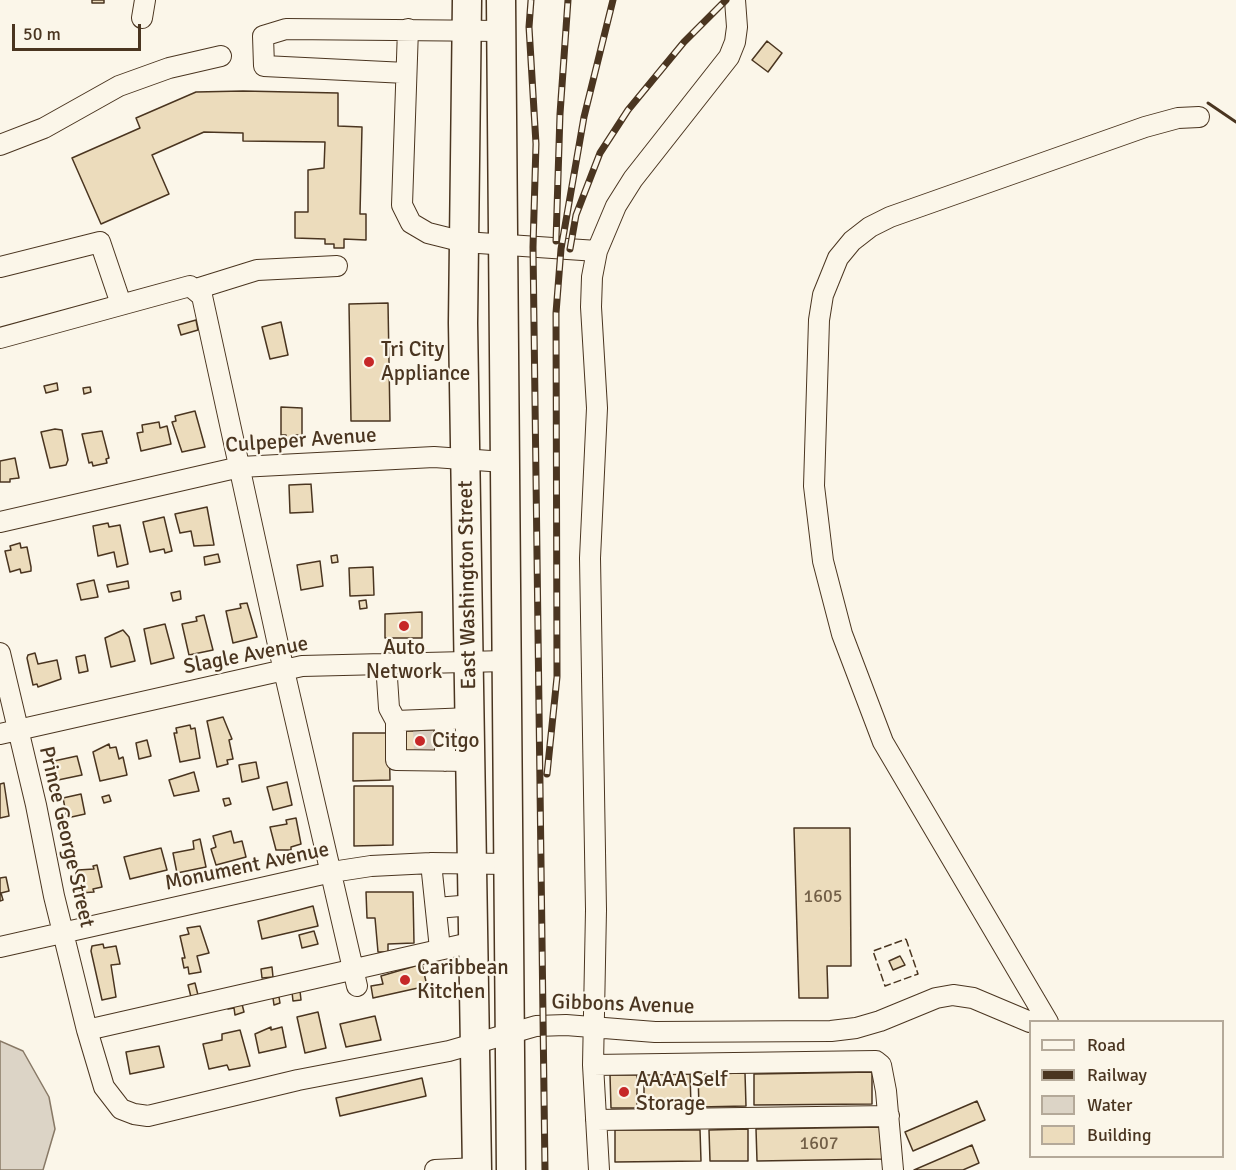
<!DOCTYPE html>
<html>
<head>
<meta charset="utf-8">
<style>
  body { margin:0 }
  #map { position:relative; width:1236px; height:1170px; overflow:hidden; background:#fbf6e9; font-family:Signika,sans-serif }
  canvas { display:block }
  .legend { position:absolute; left:1029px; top:1020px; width:195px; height:138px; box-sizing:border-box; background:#fbf6e9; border:2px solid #b4a999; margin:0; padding:8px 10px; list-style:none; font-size:18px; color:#4a3520 }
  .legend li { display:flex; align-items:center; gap:12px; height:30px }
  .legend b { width:30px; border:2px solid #b4a999 }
  .scale { position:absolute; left:12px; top:24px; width:129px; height:27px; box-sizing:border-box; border:3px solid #4a3520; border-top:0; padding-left:8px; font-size:18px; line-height:21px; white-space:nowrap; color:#4a3520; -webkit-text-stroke:4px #fbf6e9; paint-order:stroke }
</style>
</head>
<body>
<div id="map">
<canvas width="1236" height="1170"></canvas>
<ul class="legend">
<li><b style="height:8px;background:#fbf6e9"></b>Road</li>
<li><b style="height:8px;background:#4a3520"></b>Railway</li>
<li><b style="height:16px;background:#dcd4c6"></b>Water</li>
<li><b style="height:16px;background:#ecdcbc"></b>Building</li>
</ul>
<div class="scale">50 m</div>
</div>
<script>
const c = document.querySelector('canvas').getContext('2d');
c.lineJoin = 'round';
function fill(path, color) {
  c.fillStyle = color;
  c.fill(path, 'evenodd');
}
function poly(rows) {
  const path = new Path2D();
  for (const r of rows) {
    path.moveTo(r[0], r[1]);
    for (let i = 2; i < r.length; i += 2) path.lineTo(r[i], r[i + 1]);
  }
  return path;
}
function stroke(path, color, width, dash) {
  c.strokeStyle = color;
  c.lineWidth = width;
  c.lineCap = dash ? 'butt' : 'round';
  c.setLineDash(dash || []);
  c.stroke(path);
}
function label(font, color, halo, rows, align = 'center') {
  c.font = font + ' Signika,sans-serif';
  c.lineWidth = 4.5;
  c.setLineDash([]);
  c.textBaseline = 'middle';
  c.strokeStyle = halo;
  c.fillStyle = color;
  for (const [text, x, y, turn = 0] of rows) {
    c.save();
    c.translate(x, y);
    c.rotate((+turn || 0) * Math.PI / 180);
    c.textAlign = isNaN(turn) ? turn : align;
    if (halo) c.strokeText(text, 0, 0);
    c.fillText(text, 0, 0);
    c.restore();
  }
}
const water = poly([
  [0,1041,23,1051,49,1097,55,1129,43,1170,0,1170,0,1041]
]);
const building = poly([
  [92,0,104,0,104,3,92,3,92,0],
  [767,41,782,53,768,72,752,60,767,41],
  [243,91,338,93,338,126,362,127,360,214,366,214,366,240,344,239,344,248,334,248,334,244,325,244,325,239,295,238,295,212,308,212,308,170,324,168,325,142,243,141,243,133,204,132,152,155,169,194,101,224,72,158,140,128,136,118,196,92,243,91],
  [388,303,390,421,351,421,349,304,388,303],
  [196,320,198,330,181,335,178,325,196,320],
  [281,322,288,355,270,359,262,327,281,322],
  [57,383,58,390,46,393,44,386,57,383],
  [90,387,91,392,84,394,83,388,90,387],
  [281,407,302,408,302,435,296,435,295,439,286,439,286,435,281,435,281,407],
  [195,411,205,447,182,452,172,422,176,421,175,416,195,411],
  [159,422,160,428,167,426,171,444,141,451,137,433,143,432,142,425,159,422],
  [55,429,62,430,68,460,66,465,50,468,41,432,55,429],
  [102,431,109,458,106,459,107,463,93,466,92,462,89,463,82,434,102,431],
  [15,458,19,478,10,479,10,482,0,482,0,461,15,458],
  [311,484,313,512,290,513,289,485,311,484],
  [207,507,214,545,194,546,191,531,180,533,175,514,207,507],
  [164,517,172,551,165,553,164,549,150,552,143,522,164,517],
  [108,523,109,527,120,525,128,564,117,567,114,552,98,556,93,526,108,523],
  [20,543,21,548,27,547,31,567,31,571,21,573,20,569,10,572,5,551,11,550,10,546,20,543],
  [218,554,220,562,205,565,204,557,218,554],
  [337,555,338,562,332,563,331,556,337,555],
  [320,561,323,586,301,590,297,565,320,561],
  [373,567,374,595,350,596,349,568,373,567],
  [94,580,98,597,81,600,77,584,94,580],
  [128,581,129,588,109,592,107,585,128,581],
  [180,591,181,599,173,601,171,593,180,591],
  [366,600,367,608,360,609,359,601,366,600],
  [247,603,257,637,233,643,226,611,241,608,240,604,247,603],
  [422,612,422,638,385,638,385,614,422,612],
  [204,615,213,650,189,655,182,624,197,621,196,617,204,615],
  [165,624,174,658,151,664,144,629,165,624],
  [123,630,129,637,135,661,111,667,105,638,123,630],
  [35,653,38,664,57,660,61,679,38,687,37,684,33,685,27,658,28,655,35,653],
  [85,655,88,671,79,673,76,657,85,655],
  [223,717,232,739,229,740,233,759,227,760,228,764,217,767,207,721,223,717],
  [190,725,191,729,195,728,200,758,180,762,174,733,177,733,176,728,190,725],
  [400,731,441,731,441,751,400,751,400,731],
  [353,733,389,733,390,780,353,781,353,733],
  [147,740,151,756,139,759,136,743,147,740],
  [109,744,110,748,116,747,119,759,123,757,127,775,100,781,93,752,109,744],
  [77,756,82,775,58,780,54,761,77,756],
  [256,762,259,778,242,782,239,765,256,762],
  [194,772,199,791,174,796,169,780,194,772],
  [287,782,292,805,273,810,267,787,287,782],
  [4,783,9,816,0,818,0,784,4,783],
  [354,786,393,786,393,845,354,846,354,786],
  [81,794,85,814,67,818,63,798,81,794],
  [109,795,111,801,104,803,102,797,109,795],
  [229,798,231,804,225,806,223,799,229,798],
  [296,818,301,844,291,847,291,850,276,850,270,827,287,824,286,820,296,818],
  [794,828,850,828,851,966,827,966,828,998,799,998,794,828],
  [231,831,234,843,242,841,246,857,216,865,211,849,216,847,213,836,231,831],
  [200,839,206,867,177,873,173,853,194,849,193,841,200,839],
  [161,848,167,870,130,879,124,857,161,848],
  [97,865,102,887,93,889,94,892,80,893,76,873,78,870,94,869,93,866,97,865],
  [6,877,9,891,1,893,3,900,0,901,0,878,6,877],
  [366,892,413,892,414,943,388,944,388,952,378,952,375,918,367,918,366,892],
  [313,906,318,926,262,939,258,921,313,906],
  [200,926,209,953,197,956,201,972,189,974,188,967,184,968,182,958,185,958,180,936,189,934,187,928,200,926],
  [314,931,318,944,302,948,299,935,314,931],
  [103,944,104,948,116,946,120,964,111,965,116,997,102,1000,91,951,92,946,103,944],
  [900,956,905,965,893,970,889,961,900,956],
  [422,964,427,986,373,998,371,986,383,984,381,976,422,964],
  [272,967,273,977,262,978,261,969,272,967],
  [195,983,199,999,192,1001,188,985,195,983],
  [300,991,301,1000,293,1001,292,992,300,991],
  [279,997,280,1003,274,1005,273,998,279,997],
  [241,1000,244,1012,235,1015,234,1008,228,1009,226,1003,241,1000],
  [318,1012,326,1048,305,1053,297,1017,318,1012],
  [375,1016,381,1040,346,1047,340,1024,375,1016],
  [271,1027,271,1030,282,1027,286,1047,259,1053,255,1034,271,1027],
  [240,1030,250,1066,229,1070,227,1065,209,1069,203,1044,222,1040,222,1034,240,1030],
  [159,1046,164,1067,130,1074,126,1052,159,1046],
  [872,1072,872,1104,754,1105,754,1074,872,1072],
  [745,1073,746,1106,699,1107,698,1074,745,1073],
  [690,1074,691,1106,644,1107,644,1075,690,1074],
  [610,1075,637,1075,637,1108,611,1108,610,1075],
  [422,1078,426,1096,340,1116,336,1098,422,1078],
  [977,1101,985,1120,913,1151,905,1132,977,1101],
  [882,1127,883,1159,757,1161,756,1129,882,1127],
  [748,1129,748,1161,710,1161,709,1130,748,1129],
  [615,1130,700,1130,701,1161,615,1162,615,1130],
  [972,1145,979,1163,963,1170,914,1170,972,1145]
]);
const minorTunnel = poly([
  [423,731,424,751]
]);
const minor = poly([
  [142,18,145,0],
  [408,29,402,205,411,223,428,233,464,242,597,251],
  [406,73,264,66,263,36,286,29,501,31],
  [0,145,44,128,119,86,169,68,221,56],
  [0,267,100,242,121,304],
  [196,289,257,270,337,266],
  [0,338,190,286,202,296,279,649,357,986],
  [0,522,240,467,434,457,504,462],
  [0,653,36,805,54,896,87,1030,104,1087,121,1109,134,1114,148,1116,298,1080,449,1051,536,1026,566,1025,655,1032,831,1031,856,1028,880,1021,936,998,953,995,973,998,1030,1022],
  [386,663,389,708,396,721,470,718],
  [445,719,445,761],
  [396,721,396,760,470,761],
  [0,734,302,666,506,661],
  [431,863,440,949],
  [436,908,473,905],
  [0,947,332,872,371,866,431,863,508,864],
  [1048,1022,883,742,842,634,823,561,814,486,819,320,823,295,838,258,852,241,870,227,890,217,1145,127,1178,118,1199,117],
  [87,1030,474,942],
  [593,1065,876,1061,881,1065,886,1091,893,1170],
  [596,1120,889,1116],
  [435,1170,477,1168],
  [599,1170,593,1065,596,910,590,558,597,408,591,307,592,277,597,251,616,206,633,179,729,57,735,42,737,27,735,0]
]);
const highway = poly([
  [467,0,463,323,477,1170],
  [501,0,511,1170]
]);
const rail = poly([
  [531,0,529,27,536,144,533,247,545,1170],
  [556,241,560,114,568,0],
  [570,249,576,215,600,153,628,110,684,42,726,0],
  [547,774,557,677,556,313,561,249,584,117,613,0]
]);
const fence = poly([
  [906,939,918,974,885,986,873,951,906,939]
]);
const wall = poly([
  [1208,103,1236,122]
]);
const markers = [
  [369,362,6,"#c62828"],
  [404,626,6,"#c62828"],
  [420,741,6,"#c62828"],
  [405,980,6,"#c62828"],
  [624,1092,6,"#c62828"]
];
const numberNames = [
  ["1605",823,897],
  ["1607",819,1144]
];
const poiNames = [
  ["Tri City",381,350],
  ["Appliance",381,374],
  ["Auto",404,648,"center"],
  ["Network",404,672,"center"],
  ["Citgo",432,741],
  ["Caribbean",417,968],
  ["Kitchen",417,992],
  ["AAAA Self",636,1080],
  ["Storage",636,1104]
];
const streetNames = [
  ["Culpeper Avenue",301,441,-4],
  ["East Washington Street",468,585,-91],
  ["Slagle Avenue",246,656,-11],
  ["Prince George Street",66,837,77],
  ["Monument Avenue",247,867,-12],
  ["Gibbons Avenue",623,1005,2]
];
fill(water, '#dcd4c6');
stroke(water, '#887966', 1.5);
fill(building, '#ecdcbc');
stroke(building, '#4a3520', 1.5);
stroke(minorTunnel, '#d8cfc1', 20, [20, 10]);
stroke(minor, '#4a3520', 22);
stroke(highway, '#4a3520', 31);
stroke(minor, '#fbf6e9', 20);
stroke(highway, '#fbf6e9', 28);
stroke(rail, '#4a3520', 7);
stroke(rail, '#fbf6e9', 4.5, [14]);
stroke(fence, '#4a3520', 1.5, [8, 3]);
stroke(wall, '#4a3520', 3);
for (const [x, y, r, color] of markers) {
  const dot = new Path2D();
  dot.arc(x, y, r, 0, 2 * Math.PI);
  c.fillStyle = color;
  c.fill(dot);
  stroke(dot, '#fbf6e9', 2);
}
label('18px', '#725f47', null, numberNames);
label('21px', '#4a3520', '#fbf6e9', poiNames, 'left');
label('21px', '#4a3520', '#fbf6e9', streetNames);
</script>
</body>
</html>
